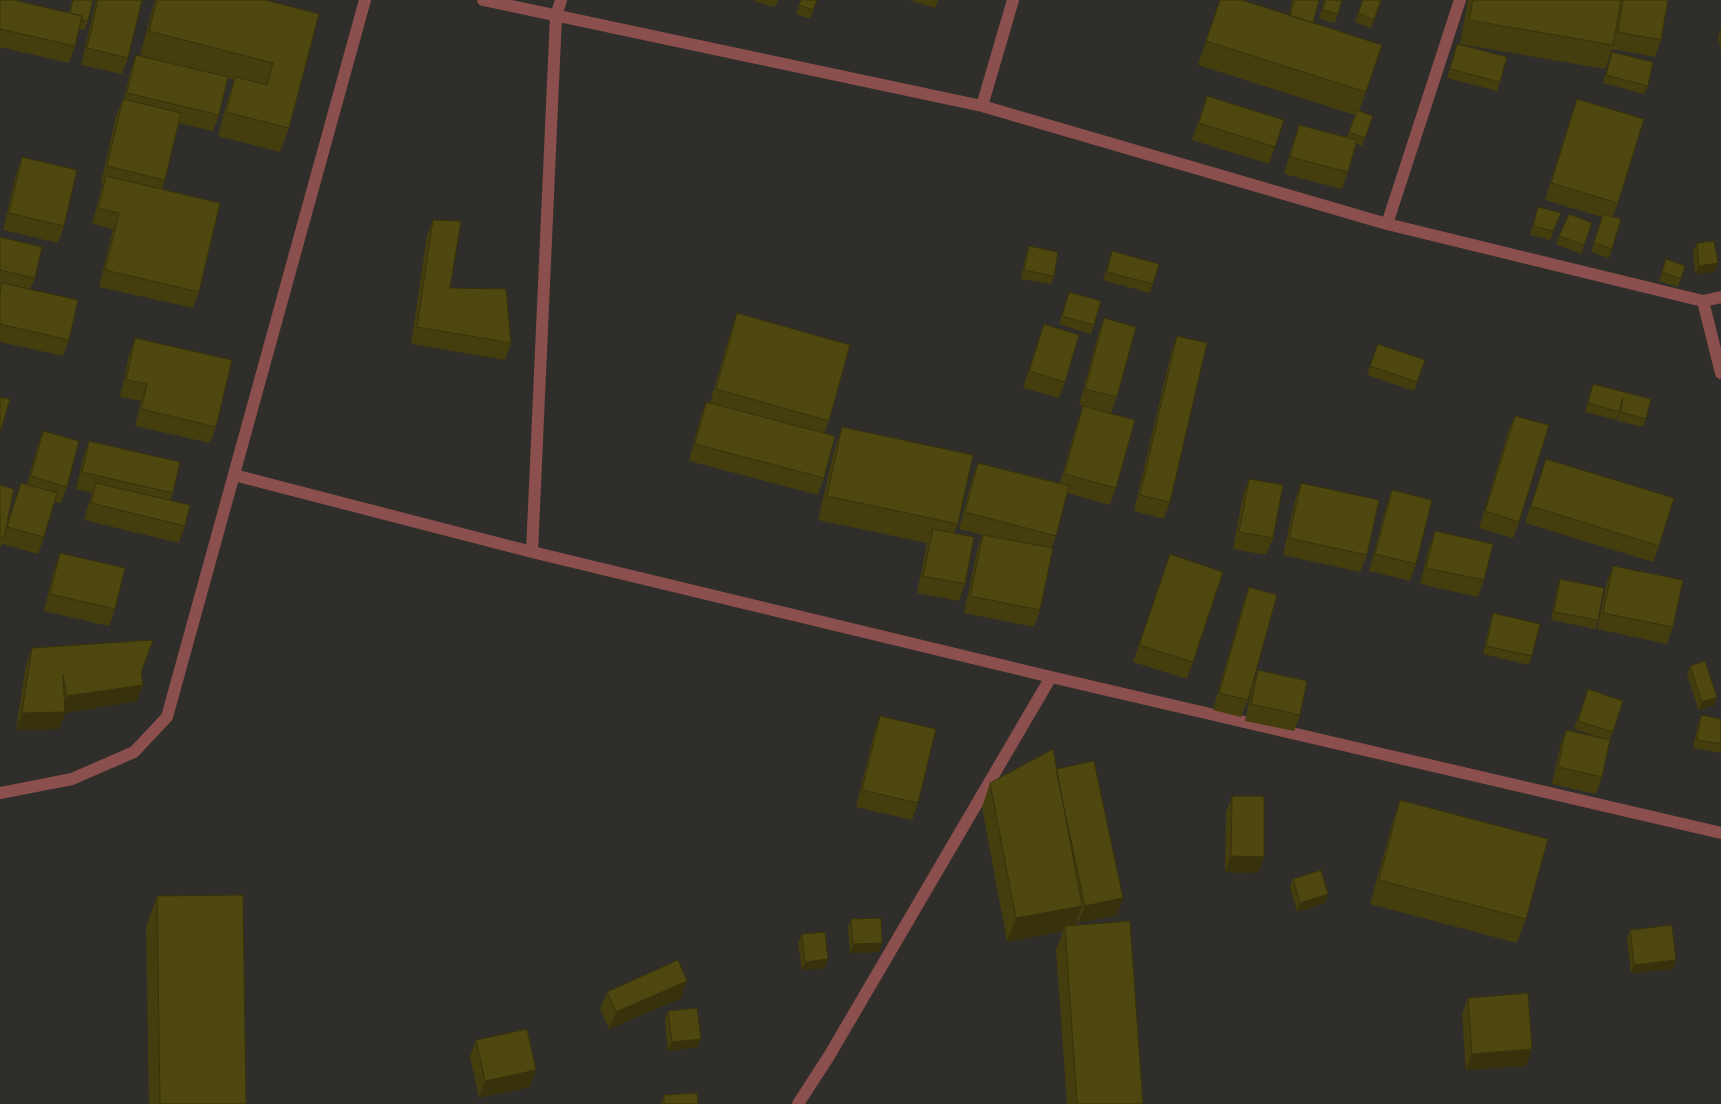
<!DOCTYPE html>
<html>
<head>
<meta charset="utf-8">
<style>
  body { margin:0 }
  canvas { display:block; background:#2f2e2a }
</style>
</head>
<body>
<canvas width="1721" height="1104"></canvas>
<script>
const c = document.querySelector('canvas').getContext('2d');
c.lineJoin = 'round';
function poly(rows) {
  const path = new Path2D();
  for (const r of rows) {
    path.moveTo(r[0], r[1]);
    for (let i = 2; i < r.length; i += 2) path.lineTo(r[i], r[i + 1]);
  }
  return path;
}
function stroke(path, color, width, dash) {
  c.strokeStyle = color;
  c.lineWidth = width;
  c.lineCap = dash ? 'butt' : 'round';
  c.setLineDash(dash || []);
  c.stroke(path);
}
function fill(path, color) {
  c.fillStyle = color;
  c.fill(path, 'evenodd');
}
const minor = poly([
  [483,0,982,106,1387,224,1703,301,1721,297],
  [982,106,1013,0],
  [1387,224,1460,0],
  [1703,301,1721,373],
  [234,475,532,552,1051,677,1721,833],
  [532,552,556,16,561,0],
  [0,793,72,779,134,752,167,717,365,0],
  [798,1104,829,1056,1051,677]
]);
const wall = poly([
  [0,0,69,13,72,0,93,0,88,21,85,30,79,29,75,46,69,63,0,47],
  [96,0,142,0,128,58,122,74,81,65],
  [155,0,266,0,289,128,280,152,218,136,227,101,234,80,228,78,219,115,213,131,178,123,165,180,162,189,199,292,193,308,99,287,113,229,92,224,100,193,103,184,101,183,116,116,123,99,124,100,130,72,136,55,160,60,140,55],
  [756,0,778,0,775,7,755,2],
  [801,0,817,0,810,19,796,14],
  [909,0,938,0,935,8],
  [1220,0,1289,15,1292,0,1319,0,1313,23,1366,92,1359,111,1373,116,1362,146,1356,144,1348,172,1342,189,1284,174,1293,142,1299,125,1347,137,1355,115,1198,65],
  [1324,0,1342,0,1335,23,1319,19],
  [1363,0,1382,0,1371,28,1355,22],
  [1468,0,1668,0,1661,40,1655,57,1612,49,1605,69,1460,44],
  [1721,28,1721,53,1718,37],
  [1457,44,1500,82,1497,91,1447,78],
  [1612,52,1648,86,1644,94,1603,83],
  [1207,96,1275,147,1269,164,1192,140],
  [1577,99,1618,203,1613,216,1612,249,1609,258,1591,252,1602,217,1545,200,1571,116],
  [22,157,64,226,58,243,3,230,16,174],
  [1538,207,1561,213,1550,240,1530,235],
  [433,220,450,288,511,343,505,360,411,344,427,236],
  [1592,223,1581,254,1556,244,1559,236],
  [0,237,35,278,30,289,69,340,63,356,0,342],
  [1697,243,1718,263,1715,272,1695,274,1693,252],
  [1029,246,1054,276,1051,284,1021,279,1026,254],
  [1112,251,1153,284,1150,293,1103,280],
  [1666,259,1685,266,1678,287,1659,281],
  [1069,292,1094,325,1091,334,1059,324],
  [737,313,829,421,824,433,824,478,818,495,689,461,700,419,706,402,710,403,729,337],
  [1104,318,1117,397,1111,414,1116,488,1110,505,1067,493,1056,536,1052,548,1040,610,1034,627,964,613,977,551,982,535,959,529,972,479,978,463,1060,483,1077,423,1083,406,1079,405,1098,335],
  [1044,324,1065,382,1059,398,1023,388,1038,341],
  [1177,336,1170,502,1164,519,1134,511,1171,353],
  [135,338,216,427,210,443,135,426,141,401,120,397,129,355],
  [1378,344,1417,382,1414,391,1367,375],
  [1593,384,1646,419,1643,427,1617,421,1619,413,1616,420,1585,412],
  [1515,416,1519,522,1513,538,1479,528,1508,432],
  [842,427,958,524,954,533,965,584,959,601,917,593,927,543,818,520,834,451],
  [43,431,67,487,61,503,54,502,44,537,38,554,2,544,0,549,0,485,6,526,21,483,27,484,37,448],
  [89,441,173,493,170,500,185,526,179,543,84,520,92,493,76,489,83,458],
  [1546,459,1659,546,1653,562,1525,523],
  [1249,479,1273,538,1266,555,1233,549,1243,495],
  [1301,483,1367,555,1360,572,1283,555,1295,500],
  [1392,490,1416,564,1410,581,1369,571,1386,507],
  [1435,531,1484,580,1478,597,1420,584,1429,548],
  [60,553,115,609,109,626,44,611,54,570],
  [1170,554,1193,662,1187,679,1133,662],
  [1613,566,1673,627,1667,644,1597,629,1607,582],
  [1560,579,1598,620,1595,629,1551,620,1557,588],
  [1249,587,1248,700,1241,717,1213,710,1243,604],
  [1493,613,1532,656,1529,665,1483,654,1490,622],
  [32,648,141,673,137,701,65,713,59,729,16,730,26,665],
  [1690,666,1717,697,1714,705,1699,710,1687,675],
  [1258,670,1300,715,1294,731,1245,721,1252,687],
  [1588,689,1623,701,1610,740,1602,777,1596,794,1552,784,1560,747,1566,730,1602,738,1574,729],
  [1701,715,1721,719,1721,753,1693,748,1698,724],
  [880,716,918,803,912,820,856,807,874,733],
  [1056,769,1123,898,1117,915,1078,923,1077,918,1075,925,1143,1104,1067,1104,1056,950,1063,931,1007,942,982,807,990,783],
  [1232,796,1258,873,1225,872,1226,813],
  [1400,800,1526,919,1517,943,1370,904,1392,824],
  [1293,879,1325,903,1297,912,1290,887],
  [157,896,246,1104,149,1104,146,927],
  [851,919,879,952,850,953,848,927],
  [1630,930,1673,969,1631,973,1627,938],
  [802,934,825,968,802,970,798,943],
  [607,992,681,998,609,1029,600,1009],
  [1468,998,1532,1049,1526,1066,1466,1070,1462,1014],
  [668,1011,698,1047,668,1051,665,1020],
  [476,1040,530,1087,479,1098,470,1057],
  [664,1095,698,1104,661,1104]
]);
const shadedWall = poly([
  [1718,263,1715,272,1695,274,1699,266],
  [143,685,137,701,65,713,59,729,16,730,22,713,61,712,67,696],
  [1717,697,1714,705,1699,710,1702,702],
  [1231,856,1264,857,1258,873,1225,872],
  [1328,894,1325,903,1297,912,1300,903],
  [1123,898,1117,915,1078,923,1085,906],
  [1082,906,1073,930,1065,926,1063,931,1007,942,1016,918],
  [882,943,879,952,850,953,853,944],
  [828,959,825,968,802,970,805,962],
  [1676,960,1673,969,1631,973,1634,965],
  [687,981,681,998,609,1029,616,1012],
  [701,1039,698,1047,668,1051,672,1042],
  [1532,1049,1526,1066,1466,1070,1472,1054],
  [536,1070,530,1087,479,1098,485,1081]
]);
const building = poly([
  [0,0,14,0,82,16,75,46,0,29,0,0],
  [73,0,93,0,88,21,82,20,82,16,70,13,73,0],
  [98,0,142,0,128,58,87,48,98,0],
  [157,0,266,0,319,14,289,128,226,112,235,77,267,85,273,63,149,31,157,0],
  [801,0,817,0,813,10,799,5,801,0],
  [1220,0,1242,0,1382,45,1366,92,1206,41,1220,0],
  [1294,0,1319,0,1313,23,1290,16,1294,0],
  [1325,0,1342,0,1338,14,1323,10,1325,0],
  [1363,0,1381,0,1374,20,1358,13,1363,0],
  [1473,0,1621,0,1613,45,1469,20,1473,0],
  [1623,0,1668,0,1661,40,1618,32,1623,0],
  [1457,44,1507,57,1500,82,1450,69,1457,44],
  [1612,52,1653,62,1648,86,1606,75,1612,52],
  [136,55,228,77,219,115,127,93,136,55],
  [1207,96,1284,120,1275,147,1199,123,1207,96],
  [123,99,181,113,165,180,107,166,123,99],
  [1577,99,1644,119,1618,203,1551,183,1577,99],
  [1357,110,1373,116,1365,138,1349,132,1357,110],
  [1299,125,1357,140,1348,172,1290,157,1299,125],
  [22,157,77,170,64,226,9,213,22,157],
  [106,176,220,203,199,292,105,270,119,213,98,208,106,176],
  [1538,207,1561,213,1553,231,1533,226,1538,207],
  [1569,214,1592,223,1584,245,1559,236,1569,214],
  [1603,214,1621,219,1612,249,1594,243,1603,214],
  [433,220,461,221,450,288,506,289,511,343,417,327,433,220],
  [0,237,42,247,35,278,0,270,0,237],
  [1714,241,1718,263,1699,266,1697,243,1714,241],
  [1029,246,1058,252,1054,276,1024,270,1029,246],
  [1112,251,1159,264,1153,284,1107,272,1112,251],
  [1666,259,1685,266,1681,279,1662,272,1666,259],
  [2,283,78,300,69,340,0,324,0,292,2,283],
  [1069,292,1101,301,1094,325,1062,316,1069,292],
  [737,313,850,345,829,421,716,389,737,313],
  [1104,318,1136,327,1117,397,1085,389,1104,318],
  [1044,324,1079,335,1065,382,1029,371,1044,324],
  [1177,336,1207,343,1170,502,1140,495,1177,336],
  [135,338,232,360,216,427,141,409,147,384,126,380,135,338],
  [1378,344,1425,360,1417,382,1370,366,1378,344],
  [1593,384,1651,399,1646,419,1621,412,1623,397,1619,412,1588,403,1593,384],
  [0,397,10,399,0,433,0,397],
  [706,402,835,436,824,478,695,444,706,402],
  [1083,406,1135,420,1116,488,1064,474,1083,406],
  [1515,416,1549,425,1519,522,1485,511,1515,416],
  [842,427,973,455,958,524,827,496,842,427],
  [43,431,79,441,67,487,31,476,43,431],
  [89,441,180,462,173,493,82,472,89,441],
  [1546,459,1674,498,1659,546,1531,506,1546,459],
  [978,463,1069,486,1056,536,965,512,978,463],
  [1249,479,1283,485,1273,538,1239,532,1249,479],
  [21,483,57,493,44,537,7,527,21,483],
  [96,483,190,505,185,526,91,503,96,483],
  [1301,483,1379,500,1367,555,1289,538,1301,483],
  [0,485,14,489,4,537,0,536,0,485],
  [1392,490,1432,500,1416,564,1375,554,1392,490],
  [933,529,974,537,965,584,923,576,933,529],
  [1435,531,1493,544,1484,580,1426,568,1435,531],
  [983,535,1053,548,1040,610,970,596,983,535],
  [60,553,125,568,115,609,50,594,60,553],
  [1170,554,1223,572,1193,662,1139,645,1170,554],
  [1613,566,1683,580,1673,627,1603,613,1613,566],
  [1560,579,1604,588,1598,620,1554,612,1560,579],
  [1249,587,1277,595,1248,700,1219,693,1249,587],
  [1493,613,1540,624,1532,656,1486,646,1493,613],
  [153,640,141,673,143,685,67,696,63,675,65,712,22,713,32,648,153,640],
  [1705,661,1717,697,1702,702,1690,666,1705,661],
  [1258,670,1307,681,1300,715,1251,704,1258,670],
  [1588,689,1623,701,1613,732,1578,721,1588,689],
  [1701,715,1721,719,1721,744,1697,740,1701,715],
  [880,716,936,729,918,803,862,790,880,716],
  [1566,730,1610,740,1602,777,1558,767,1566,730],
  [1053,749,1082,906,1016,918,990,783,1053,749],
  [1094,761,1123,898,1085,906,1063,803,1056,769,1094,761],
  [1232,796,1264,796,1264,857,1231,856,1232,796],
  [1400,800,1548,839,1526,919,1379,880,1400,800],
  [1321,870,1328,894,1300,903,1293,879,1321,870],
  [243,895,246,1104,160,1104,157,896,243,895],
  [881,918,882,943,853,944,851,919,881,918],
  [1130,921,1143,1104,1077,1104,1065,926,1130,921],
  [1672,925,1676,960,1634,965,1630,930,1672,925],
  [825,932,828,959,805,962,802,934,825,932],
  [678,960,687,981,616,1012,607,992,678,960],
  [1528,993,1532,1049,1472,1054,1468,998,1528,993],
  [697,1008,701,1039,672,1042,668,1011,697,1008],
  [527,1029,536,1070,485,1081,476,1040,527,1029],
  [697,1093,698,1104,664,1104,664,1095,697,1093]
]);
stroke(minor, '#8b4f4d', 12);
fill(wall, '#443d0e');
fill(shadedWall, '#37320b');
fill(building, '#4f4710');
stroke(building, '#37320b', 1);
</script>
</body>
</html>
